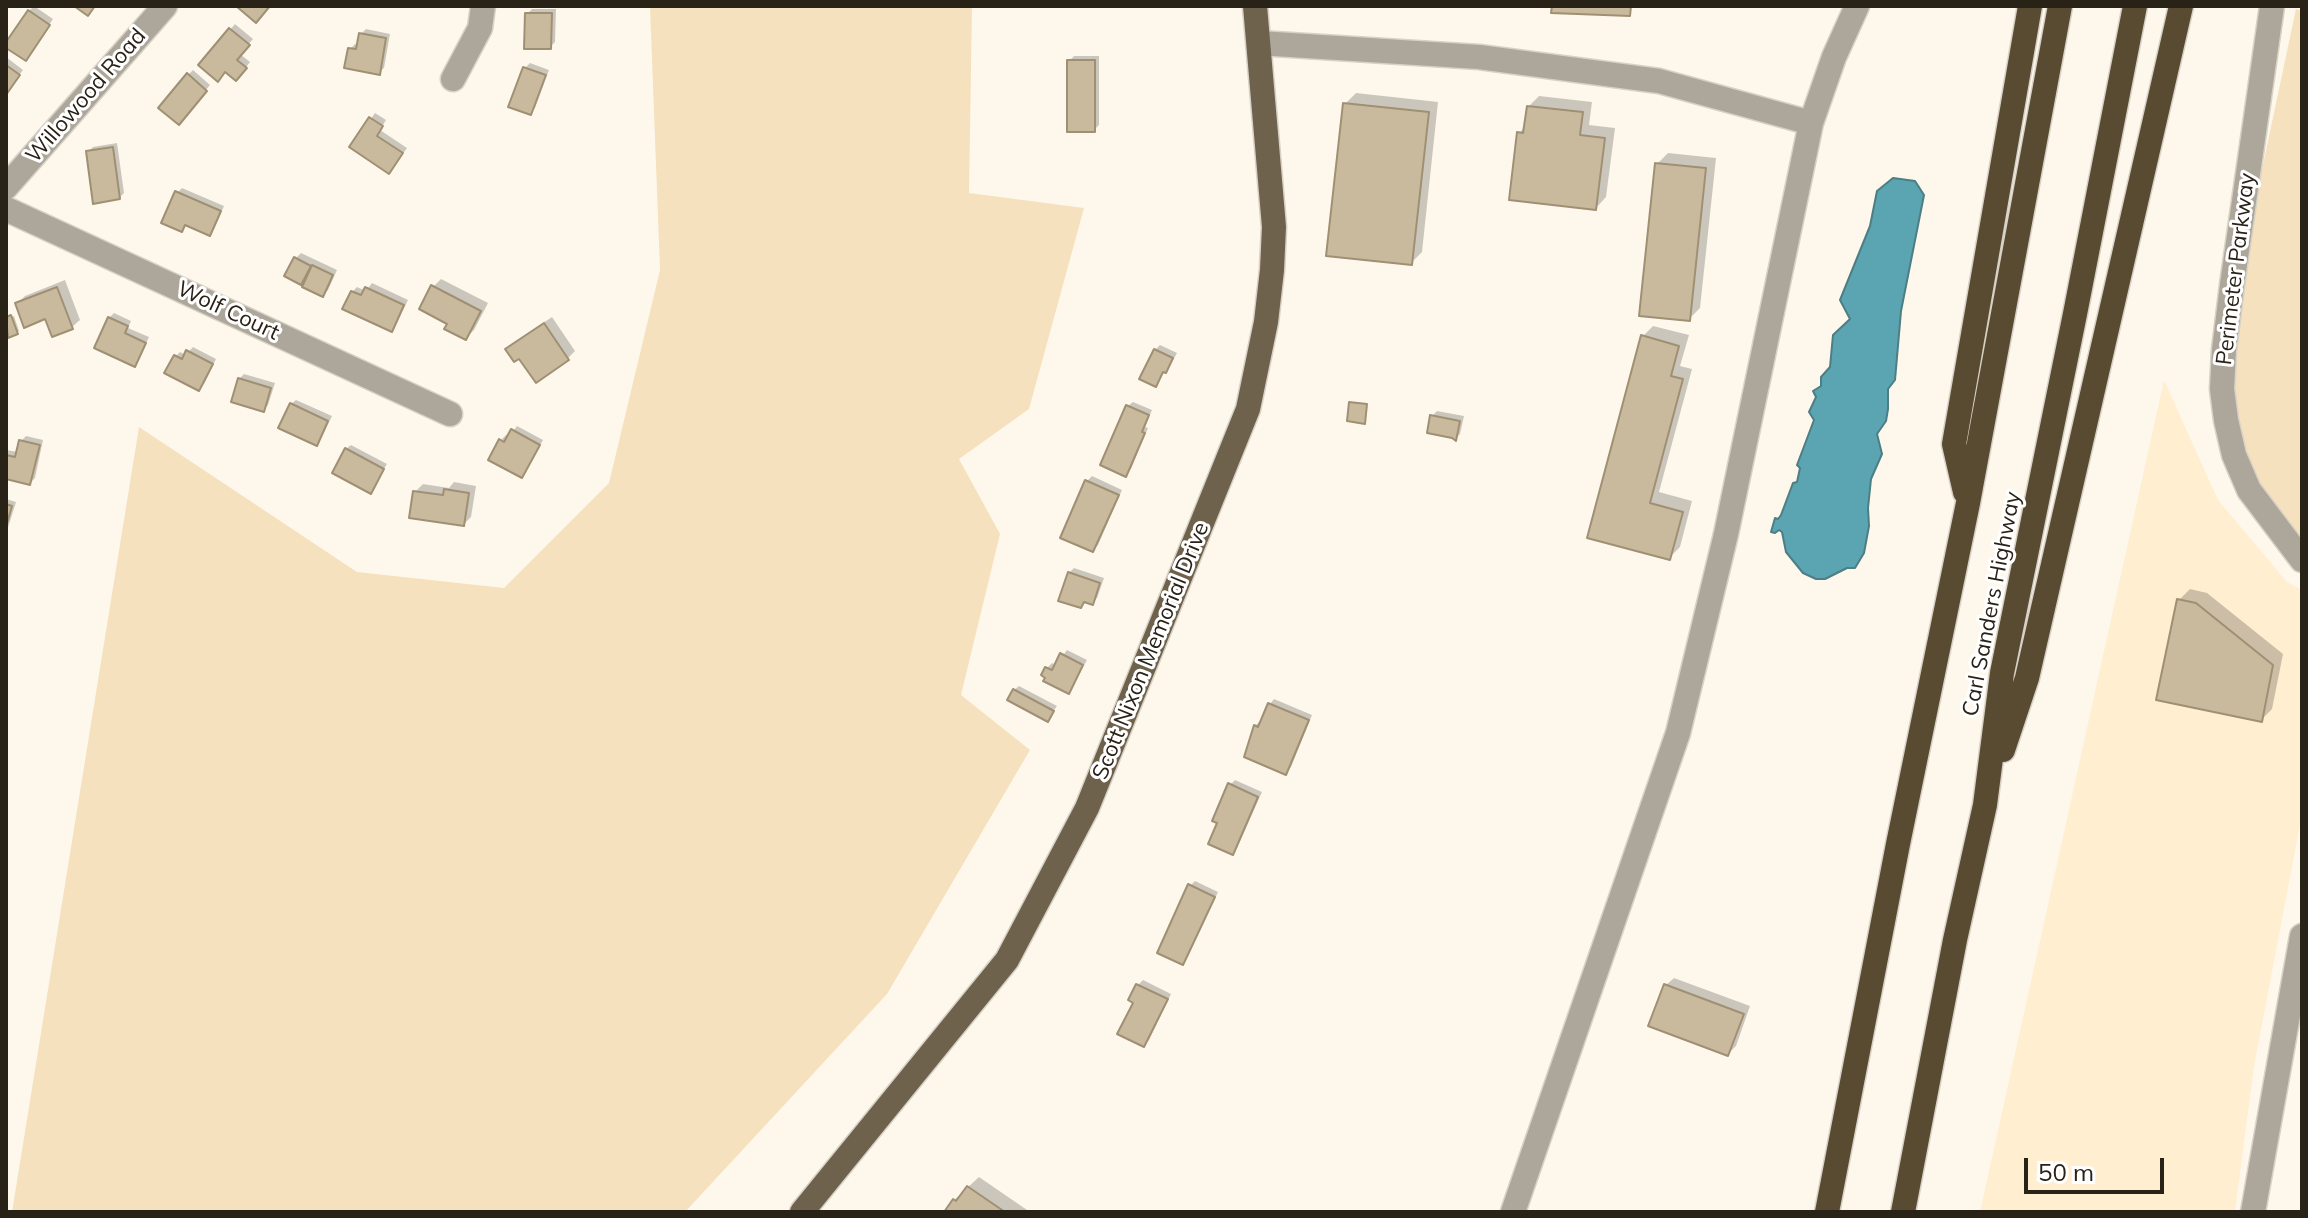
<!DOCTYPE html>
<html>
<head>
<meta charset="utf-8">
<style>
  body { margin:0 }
  #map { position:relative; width:2308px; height:1218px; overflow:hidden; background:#fef8ec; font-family:Mulish,sans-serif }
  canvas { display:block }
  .frame { position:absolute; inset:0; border:8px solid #282217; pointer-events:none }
  .scale { position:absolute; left:2024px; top:1158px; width:140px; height:36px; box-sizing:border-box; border:4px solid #282217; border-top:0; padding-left:10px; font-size:24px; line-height:28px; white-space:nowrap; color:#282217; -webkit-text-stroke:6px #fff; paint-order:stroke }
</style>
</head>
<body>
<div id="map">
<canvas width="2308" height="1218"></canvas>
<div class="frame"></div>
<div class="scale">50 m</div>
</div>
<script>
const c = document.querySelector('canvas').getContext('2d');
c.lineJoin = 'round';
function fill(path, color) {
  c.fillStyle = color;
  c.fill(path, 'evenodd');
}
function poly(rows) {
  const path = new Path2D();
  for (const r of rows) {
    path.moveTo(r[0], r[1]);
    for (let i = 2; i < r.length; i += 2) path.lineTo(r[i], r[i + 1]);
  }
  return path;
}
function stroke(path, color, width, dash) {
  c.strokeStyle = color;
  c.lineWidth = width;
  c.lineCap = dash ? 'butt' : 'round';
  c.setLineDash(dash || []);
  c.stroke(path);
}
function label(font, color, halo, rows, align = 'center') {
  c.font = font + ' Mulish,sans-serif';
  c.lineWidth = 6;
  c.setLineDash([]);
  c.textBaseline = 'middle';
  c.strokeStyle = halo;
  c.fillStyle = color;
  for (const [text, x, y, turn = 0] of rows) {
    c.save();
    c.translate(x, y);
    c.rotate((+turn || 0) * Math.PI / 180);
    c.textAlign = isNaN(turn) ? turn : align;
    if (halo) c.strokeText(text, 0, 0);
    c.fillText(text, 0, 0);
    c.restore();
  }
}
const built = poly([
  [2164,380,2218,500,2287,582,2302,590,2302,814,2254,1066,2235,1212,1980,1212]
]);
const green = poly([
  [650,6,972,6,969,193,1084,208,1029,409,959,459,1000,534,961,695,1030,750,887,994,685,1212,12,1212,139,427,357,572,504,588,609,483,660,270],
  [2296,9,2302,11,2302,555,2249,490,2223,366,2240,273]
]);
const water = poly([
  [1893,178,1915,181,1924,195,1901,311,1895,380,1888,389,1888,409,1886,421,1877,434,1882,454,1871,479,1868,508,1869,526,1864,553,1855,568,1847,568,1825,579,1816,579,1803,573,1786,552,1782,532,1779,530,1775,533,1771,532,1775,518,1778,519,1781,515,1793,483,1797,482,1800,468,1797,465,1814,420,1809,412,1816,397,1813,391,1821,386,1821,377,1830,367,1833,335,1850,319,1840,300,1870,226,1877,191,1893,178]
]);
const shadow = poly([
  [34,6,53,19,30,54,29,11],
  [532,9,556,9,555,42,550,47,527,14],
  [235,24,253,39,240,54,250,62,241,74,201,65],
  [366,29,390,34,384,68,379,72,350,49,355,44,359,45,361,34],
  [1074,56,1099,56,1099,125,1094,130,1069,61],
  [6,57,23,70,6,92],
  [530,63,549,70,535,108,530,113,525,68],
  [193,70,210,85,183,118,188,75],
  [1356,93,1438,102,1422,252,1411,263,1345,104],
  [1539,96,1592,102,1589,125,1615,128,1606,197,1596,208,1519,133,1526,126,1528,107],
  [375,113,386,120,380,130,407,148,394,167,352,147],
  [117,143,124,193,119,198,88,152,93,147],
  [1668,153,1716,158,1700,308,1689,319,1657,164],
  [182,188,224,206,214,229,209,233,187,224,181,230,177,193],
  [301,253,337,270,328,290,323,295,310,273,301,282,296,258],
  [441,279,488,303,474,330,466,338,449,323,433,287],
  [65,280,80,320,72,327,17,304,25,296],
  [372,283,408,300,396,325,391,330,352,292,357,287,366,291],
  [114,313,131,321,128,328,149,337,139,359,134,364,109,318],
  [14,316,19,331,9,336,6,319],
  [552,317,575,351,568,358,520,356,508,349,516,341],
  [1653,326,1689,335,1680,366,1692,369,1659,492,1692,501,1680,547,1669,558,1590,537,1643,336],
  [1160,345,1177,353,1170,366,1164,370,1155,384,1155,350],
  [193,347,216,359,204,384,199,388,176,356,180,352,186,355],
  [244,374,275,383,268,405,263,410,239,379],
  [296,400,332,416,321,439,316,444,291,404],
  [1133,402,1152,410,1145,427,1148,428,1131,469,1126,474,1128,406],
  [1437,411,1464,416,1460,434,1456,438,1432,416],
  [517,426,543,440,526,471,521,475,491,459,501,440,506,435,509,437],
  [26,436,43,440,35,478,30,483,6,477,6,450,18,452,21,441],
  [351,445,387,464,370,491,346,449],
  [1092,476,1122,490,1098,545,1093,550,1087,481],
  [454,482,476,486,471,517,464,524,415,492,423,484,449,488],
  [6,499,16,502,6,534],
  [1074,568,1104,578,1097,598,1092,603,1086,601,1081,606,1069,573],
  [2190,589,2207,593,2283,654,2272,709,2261,720,2179,600],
  [1067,650,1087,660,1073,686,1069,691,1047,668,1052,663,1056,665],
  [1019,686,1057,706,1047,720,1014,690],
  [1274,699,1312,715,1291,767,1286,772,1255,726,1260,721,1262,722,1270,704],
  [1235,780,1262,792,1237,848,1232,852,1219,822,1230,785],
  [1195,881,1218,892,1187,958,1182,963,1190,886],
  [1674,978,1750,1006,1736,1046,1728,1054,1666,985],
  [1143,980,1171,994,1149,1040,1144,1045,1138,985],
  [979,1177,1030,1212,946,1212,954,1200]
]);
const building = poly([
  [74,6,95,6,88,16,74,6],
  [236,6,270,6,256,23,236,6],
  [1552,6,1631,6,1630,16,1551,13,1552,6],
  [28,10,50,25,26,61,6,48,6,42,28,10],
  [525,13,552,13,551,49,524,49,525,13],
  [229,28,250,45,237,60,247,68,236,81,225,72,218,82,198,65,229,28],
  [359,33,386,38,380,75,344,68,348,48,356,49,359,33],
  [1067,60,1095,60,1095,132,1067,132,1067,60],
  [6,65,20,75,6,95,6,65],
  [523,67,546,75,531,115,508,107,523,67],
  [187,73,207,91,179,125,158,108,187,73],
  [1343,103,1429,112,1412,265,1326,256,1343,103],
  [1527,106,1583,112,1580,135,1605,138,1596,210,1509,200,1517,132,1523,133,1527,106],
  [369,117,383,126,377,136,403,153,389,174,349,147,369,117],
  [113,147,120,199,93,204,86,151,113,147],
  [1655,163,1706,168,1690,321,1639,316,1655,163],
  [175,191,221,211,210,236,185,225,182,232,161,223,175,191],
  [294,257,311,266,301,285,284,276,294,257],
  [312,265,333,275,323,297,302,287,312,265],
  [431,285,481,311,466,340,444,329,447,324,419,309,431,285],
  [57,287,73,329,52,337,45,319,24,328,15,303,57,287],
  [365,287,404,305,392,332,342,309,351,291,361,295,365,287],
  [11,315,18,334,8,338,6,317,11,315],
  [108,317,128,326,125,333,146,343,135,367,94,348,108,317],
  [544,323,569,360,536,383,519,359,514,362,505,349,544,323],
  [1641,335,1679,346,1671,376,1683,379,1650,503,1683,512,1670,560,1587,538,1641,335],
  [1154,349,1173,358,1166,373,1163,372,1156,387,1139,379,1154,349],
  [186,350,213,364,199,391,164,373,174,355,182,359,186,350],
  [238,378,271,388,264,412,231,402,238,378],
  [1349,402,1367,404,1365,424,1347,421,1349,402],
  [290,403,328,421,317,446,278,428,290,403],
  [1126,405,1149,415,1142,432,1145,433,1126,477,1100,465,1126,405],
  [1430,415,1460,421,1456,441,1452,438,1427,433,1430,415],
  [511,429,540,445,522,478,488,460,499,439,504,442,511,429],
  [19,440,40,445,30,485,6,479,6,455,15,457,19,440],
  [345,448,384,469,371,494,332,473,345,448],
  [1085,480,1119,495,1093,552,1060,538,1085,480],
  [444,489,469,493,464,526,409,518,413,491,443,495,444,489],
  [6,504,12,506,6,527,6,504],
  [1068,572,1100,583,1093,605,1084,602,1081,608,1058,601,1068,572],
  [2177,599,2196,603,2273,665,2262,722,2156,700,2177,599],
  [1060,653,1083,665,1069,694,1043,681,1045,678,1041,675,1045,667,1052,670,1060,653],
  [1013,689,1054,711,1048,722,1007,700,1013,689],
  [1268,703,1309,720,1286,775,1244,757,1254,725,1258,727,1268,703],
  [1228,783,1258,797,1233,855,1208,844,1217,823,1212,821,1228,783],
  [1188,884,1215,897,1183,965,1157,953,1188,884],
  [1136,984,1168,999,1144,1047,1117,1034,1133,1003,1128,1000,1136,984],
  [1664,984,1744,1014,1728,1056,1648,1026,1664,984],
  [967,1186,1005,1212,944,1212,953,1199,956,1201,967,1186]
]);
const minor = poly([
  [2272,6,2232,285,2224,350,2222,389,2226,420,2234,455,2249,490,2302,560],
  [1259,43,1479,57,1659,81,1811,123],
  [453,79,480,28,483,6],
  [6,187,165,6],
  [6,209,450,414],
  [1513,1212,1678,733,1726,534,1811,123,1834,57,1857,6],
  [2253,1212,2302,936]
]);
const major = poly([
  [802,1212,1007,960,1087,808,1248,409,1266,322,1272,270,1274,227,1255,6]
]);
const highway = poly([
  [1965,492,1954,444,2030,6],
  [2003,750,2027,678,2181,6],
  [1827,1212,1898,844,1968,503,2060,6],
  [1903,1212,1955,940,1985,805,2002,673,2075,314,2135,6]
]);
const streetNames = [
  ["Willowood Road",86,96,-49],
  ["Perimeter Parkway",2236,269,-83],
  ["Wolf Court",228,311,25],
  ["Carl Sanders Highway",1992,604,-79],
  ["Scott Nixon Memorial Drive",1151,651,-68]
];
fill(built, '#ffeed0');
fill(green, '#f5e1be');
fill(water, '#5ba5b3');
stroke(water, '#4c7e84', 2);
fill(shadow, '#0003');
fill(building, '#caba9d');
stroke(building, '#9f9074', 2);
stroke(minor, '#d7d1c6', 27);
stroke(major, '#d7d1c6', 27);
stroke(highway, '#d7d1c6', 27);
stroke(minor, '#ada69a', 24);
stroke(major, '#6f624c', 24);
stroke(highway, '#594b31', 24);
label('22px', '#282217', '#fff', streetNames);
</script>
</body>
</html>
